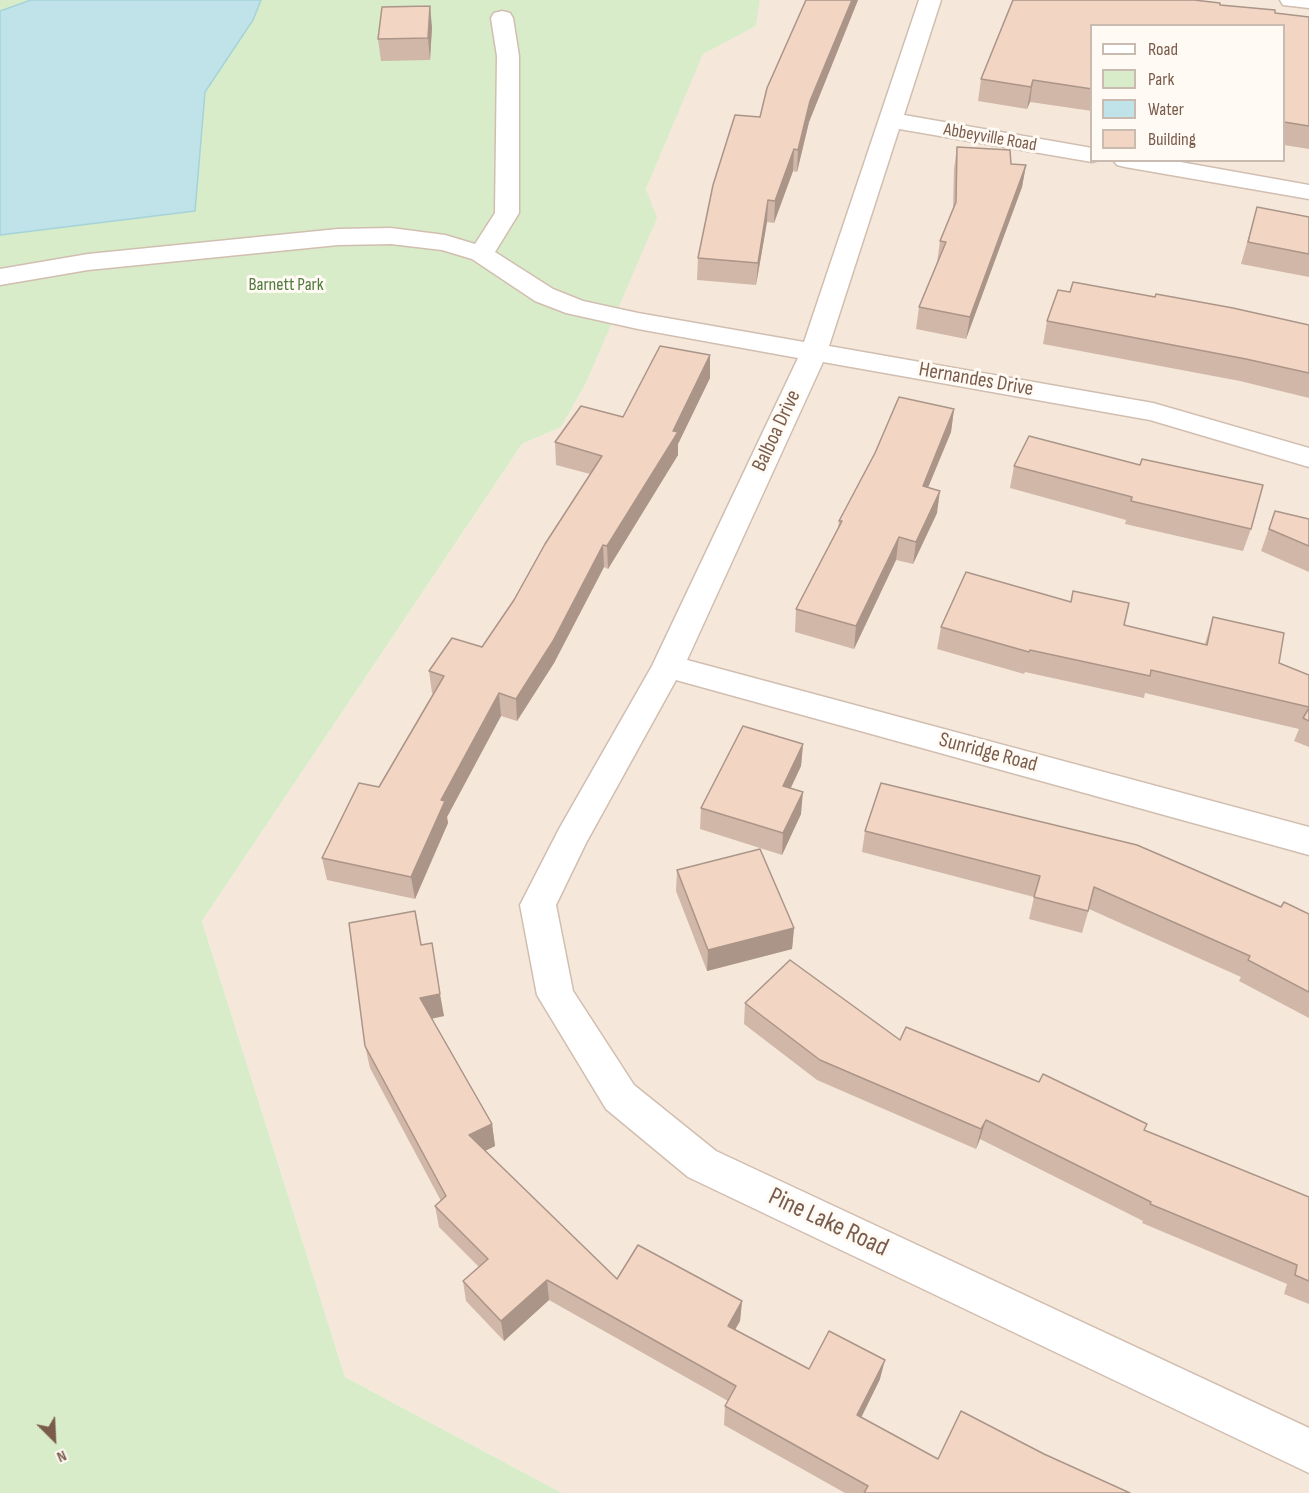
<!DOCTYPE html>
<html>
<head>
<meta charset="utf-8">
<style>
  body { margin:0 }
  #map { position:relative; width:1309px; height:1493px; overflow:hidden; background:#fdf6ec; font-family:"Sofia Sans Condensed",sans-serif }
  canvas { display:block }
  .legend { position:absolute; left:1090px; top:24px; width:195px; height:138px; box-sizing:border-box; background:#fffaf3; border:2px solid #cabbb1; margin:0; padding:8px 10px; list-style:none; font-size:18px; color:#7a5c4d }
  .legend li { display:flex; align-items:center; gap:12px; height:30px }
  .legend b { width:30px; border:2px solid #cabbb1 }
  .north { position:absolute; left:24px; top:1409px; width:60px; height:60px; -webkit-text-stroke:4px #fffaf3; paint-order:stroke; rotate:156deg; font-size:16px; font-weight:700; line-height:24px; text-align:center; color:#7a5c4d }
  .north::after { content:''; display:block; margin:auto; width:21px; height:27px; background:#7a5c4d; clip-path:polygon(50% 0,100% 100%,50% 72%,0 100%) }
</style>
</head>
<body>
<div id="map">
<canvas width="1309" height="1493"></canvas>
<ul class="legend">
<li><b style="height:8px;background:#fff"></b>Road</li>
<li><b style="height:16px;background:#d8ecc9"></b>Park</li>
<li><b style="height:16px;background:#bfe3e8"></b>Water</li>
<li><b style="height:16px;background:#f3d5c3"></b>Building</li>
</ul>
<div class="north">N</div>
</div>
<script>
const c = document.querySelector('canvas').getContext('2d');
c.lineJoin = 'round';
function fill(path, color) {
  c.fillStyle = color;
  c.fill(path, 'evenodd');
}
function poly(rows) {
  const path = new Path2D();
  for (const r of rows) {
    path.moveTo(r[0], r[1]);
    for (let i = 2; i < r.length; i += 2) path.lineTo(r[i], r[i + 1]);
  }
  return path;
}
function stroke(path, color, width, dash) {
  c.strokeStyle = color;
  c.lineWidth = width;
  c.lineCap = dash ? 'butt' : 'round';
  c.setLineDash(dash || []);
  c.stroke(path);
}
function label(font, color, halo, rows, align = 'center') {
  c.font = font + ' "Sofia Sans Condensed",sans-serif';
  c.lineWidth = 6;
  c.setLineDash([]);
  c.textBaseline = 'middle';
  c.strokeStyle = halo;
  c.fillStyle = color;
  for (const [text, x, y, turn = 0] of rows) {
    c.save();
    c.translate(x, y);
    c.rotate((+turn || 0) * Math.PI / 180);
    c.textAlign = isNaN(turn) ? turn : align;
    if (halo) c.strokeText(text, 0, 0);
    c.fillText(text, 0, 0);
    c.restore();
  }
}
const residential = poly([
  [760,0,1309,0,1309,1493,562,1493,345,1377,202,921,522,444,561,427,586,383,656,218,646,189,703,53,756,26],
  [1092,26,1284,26,1284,160,1092,160]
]);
const green = poly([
  [0,0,760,0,756,26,703,54,646,189,657,218,586,383,561,427,522,444,202,921,345,1377,562,1493,0,1493]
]);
const water = poly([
  [31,0,261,0,253,20,205,92,195,211,0,235,0,11,31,0]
]);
const minor = poly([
  [919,0,941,0,904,115,1092,148,1092,160,1099,160,1092,162,899,129,829,346,1153,403,1309,448,1309,467,1150,420,823,362,687,660,1309,827,1309,855,676,680,586,843,556,905,573,991,634,1085,716,1151,1309,1428,1309,1473,688,1177,606,1109,537,995,520,905,559,829,652,666,798,358,638,329,566,313,535,301,472,259,442,250,391,244,338,245,88,270,0,285,0,269,88,254,338,229,391,228,445,235,475,244,495,213,497,56,491,18,494,13,502,11,510,13,513,18,519,56,519,213,495,252,553,289,583,301,638,313,804,342,919,0],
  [1280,0,1309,0,1309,8,1283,5,1280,0],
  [1113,160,1169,160,1309,185,1309,199,1125,167,1117,165,1113,160]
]);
const wall = poly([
  [806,0,858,0,809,122,797,172,793,171,774,223,767,222,756,285,697,280,698,258,760,117],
  [1013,0,1194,0,1220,3,1220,5,1275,10,1275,13,1309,17,1309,149,1284,145,1284,26,1092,26,1092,111,1030,102,1027,109,978,101,981,79],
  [432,27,430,60,381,61,378,39],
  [957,147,1011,164,1026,165,1022,187,966,339,916,329,919,307,937,263,940,241,953,208,954,169],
  [1257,207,1309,217,1309,277,1241,264],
  [1070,292,1309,325,1309,398,1240,381,1043,344,1047,321],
  [710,355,710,378,678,444,678,455,608,569,604,567,554,663,517,721,501,716,447,817,448,823,415,899,327,880,322,858,379,787,433,694,432,693,429,671,482,647,514,600,590,474,556,465,555,442,623,417],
  [954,409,951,432,928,488,937,513,913,564,896,560,854,649,795,632,796,609,838,528,839,521],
  [1014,466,1251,529,1243,551,1125,524,1126,520,1010,488],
  [1275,511,1309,519,1309,572,1261,551],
  [1213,617,1279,663,1309,675,1309,747,1294,741,1299,729,1145,693,1144,698,1025,672,1024,674,937,649,941,627,1124,625,1205,644],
  [803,744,801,766,791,788,801,814,782,855,700,829,701,808],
  [865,831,1281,907,1309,914,1309,1018,1239,981,1241,977,1089,909,1082,933,1029,919,1034,897,862,852],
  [677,870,794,928,792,949,707,971,676,891],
  [421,945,444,1016,432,1019,492,1124,495,1146,485,1151,617,1279,742,1301,740,1321,735,1330,809,1369,880,1379,861,1418,938,1459,1044,1454,1130,1493,845,1493,724,1425,725,1406,728,1401,549,1300,504,1341,466,1301,463,1281,479,1267,439,1227,435,1206,441,1201,370,1068,365,1046],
  [745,1003,900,1040,1039,1082,1147,1124,1144,1130,1309,1197,1309,1304,1284,1294,1287,1284,1142,1223,1143,1221,980,1139,976,1149,817,1080,744,1024]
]);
const shadedWall = poly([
  [852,0,858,0,809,122,797,172,798,150,810,101],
  [430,6,432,27,430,60,428,38],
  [1033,80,1030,102,1027,109,1031,87],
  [794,149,793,171,774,223,775,201],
  [1026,165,1022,187,966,339,970,317],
  [768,200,767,222,756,285,758,263],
  [710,355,710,378,678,444,678,455,608,569,607,546],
  [954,409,951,432,919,509,923,486],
  [940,491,937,513,913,564,916,542],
  [899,537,896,560,854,649,856,626],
  [603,545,604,567,554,663,517,721,516,699],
  [499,693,501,716,447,817,448,823,415,899,411,877,441,800],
  [803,744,801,766,781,808,783,786],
  [803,792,801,814,782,855,783,833],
  [794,928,792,949,707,971,708,950],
  [440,994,444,1016,424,1020,420,998],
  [986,1120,980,1139,976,1149,981,1129],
  [492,1124,495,1146,472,1157,469,1135],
  [547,1280,549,1300,504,1341,501,1321],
  [742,1301,740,1321,726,1345,728,1326],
  [885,1360,880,1379,853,1434,857,1415]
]);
const building = poly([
  [806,0,852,0,810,101,798,150,794,149,775,201,768,200,758,263,698,258,713,185,735,115,760,117,767,88,806,0],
  [1013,0,1194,0,1220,3,1220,5,1275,10,1275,13,1309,17,1309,126,1284,122,1284,26,1092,26,1092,89,1033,80,1031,87,981,79,1013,0],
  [430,6,428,38,378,39,382,7,430,6],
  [957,147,1010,150,1011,164,1026,165,970,317,919,307,946,242,940,241,956,202,957,147],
  [1257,207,1309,217,1309,254,1248,242,1257,207],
  [1073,282,1155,297,1156,294,1233,308,1309,325,1309,373,1246,359,1047,321,1058,290,1070,292,1073,282],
  [660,346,710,355,673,431,678,432,607,546,603,545,553,641,516,699,499,693,441,800,445,801,411,877,322,858,359,783,379,787,444,676,429,671,452,638,482,647,514,600,545,544,602,456,555,442,581,406,623,417,660,346],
  [899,397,954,409,923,486,940,491,916,542,899,537,856,626,796,609,842,521,839,521,875,453,899,397],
  [1029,436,1140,465,1142,459,1263,485,1251,529,1131,501,1132,497,1014,466,1029,436],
  [1275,511,1309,519,1309,546,1269,529,1275,511],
  [966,572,1071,602,1073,591,1129,603,1124,625,1207,645,1213,617,1284,633,1279,663,1309,675,1309,707,1151,670,1150,676,1030,650,1029,652,941,627,966,572],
  [1309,708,1309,721,1303,718,1309,708],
  [743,726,803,744,783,786,803,792,783,833,701,808,743,726],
  [881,783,1137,845,1281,907,1284,902,1309,914,1309,992,1248,960,1250,956,1094,887,1088,911,1034,897,1040,876,865,831,881,783],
  [760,849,794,928,708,950,677,870,760,849],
  [415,911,421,945,432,943,440,994,420,998,492,1124,469,1135,617,1279,638,1245,742,1301,728,1326,809,1369,829,1331,885,1360,857,1415,938,1459,961,1411,1044,1454,1130,1493,864,1493,868,1486,725,1406,736,1386,547,1280,501,1321,463,1281,488,1259,435,1206,446,1196,365,1046,349,923,415,911],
  [790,960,900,1040,906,1027,1039,1082,1043,1074,1147,1124,1144,1130,1309,1197,1309,1281,1295,1275,1297,1265,1150,1204,1151,1202,986,1120,981,1129,820,1060,745,1003,790,960]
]);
const farStreetnames = [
  ["Abbeyville Road",990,138,10]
];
const farParknames = [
  ["Barnett Park",286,285]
];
const streetNames = [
  ["Hernandes Drive",976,380,10],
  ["Balboa Drive",777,431,-65],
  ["Sunridge Road",988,753,15]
];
const nearStreetnames = [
  ["Pine Lake Road",828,1223,25]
];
fill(residential, '#f5e8da');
fill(green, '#d8ecc9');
fill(water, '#bfe3e8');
stroke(water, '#a5d3da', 1.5);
stroke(minor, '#d1beb0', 3);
fill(minor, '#fff');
fill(wall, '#d1b7a8');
fill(shadedWall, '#aa9588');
fill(building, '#f3d5c3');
stroke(building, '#aa9588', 1.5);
label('18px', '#7a5c4d', '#fffaf3', farStreetnames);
label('18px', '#537a41', '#fffaf3', farParknames);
label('21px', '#7a5c4d', '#fffaf3', streetNames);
label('26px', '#7a5c4d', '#fffaf3', nearStreetnames);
</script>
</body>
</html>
